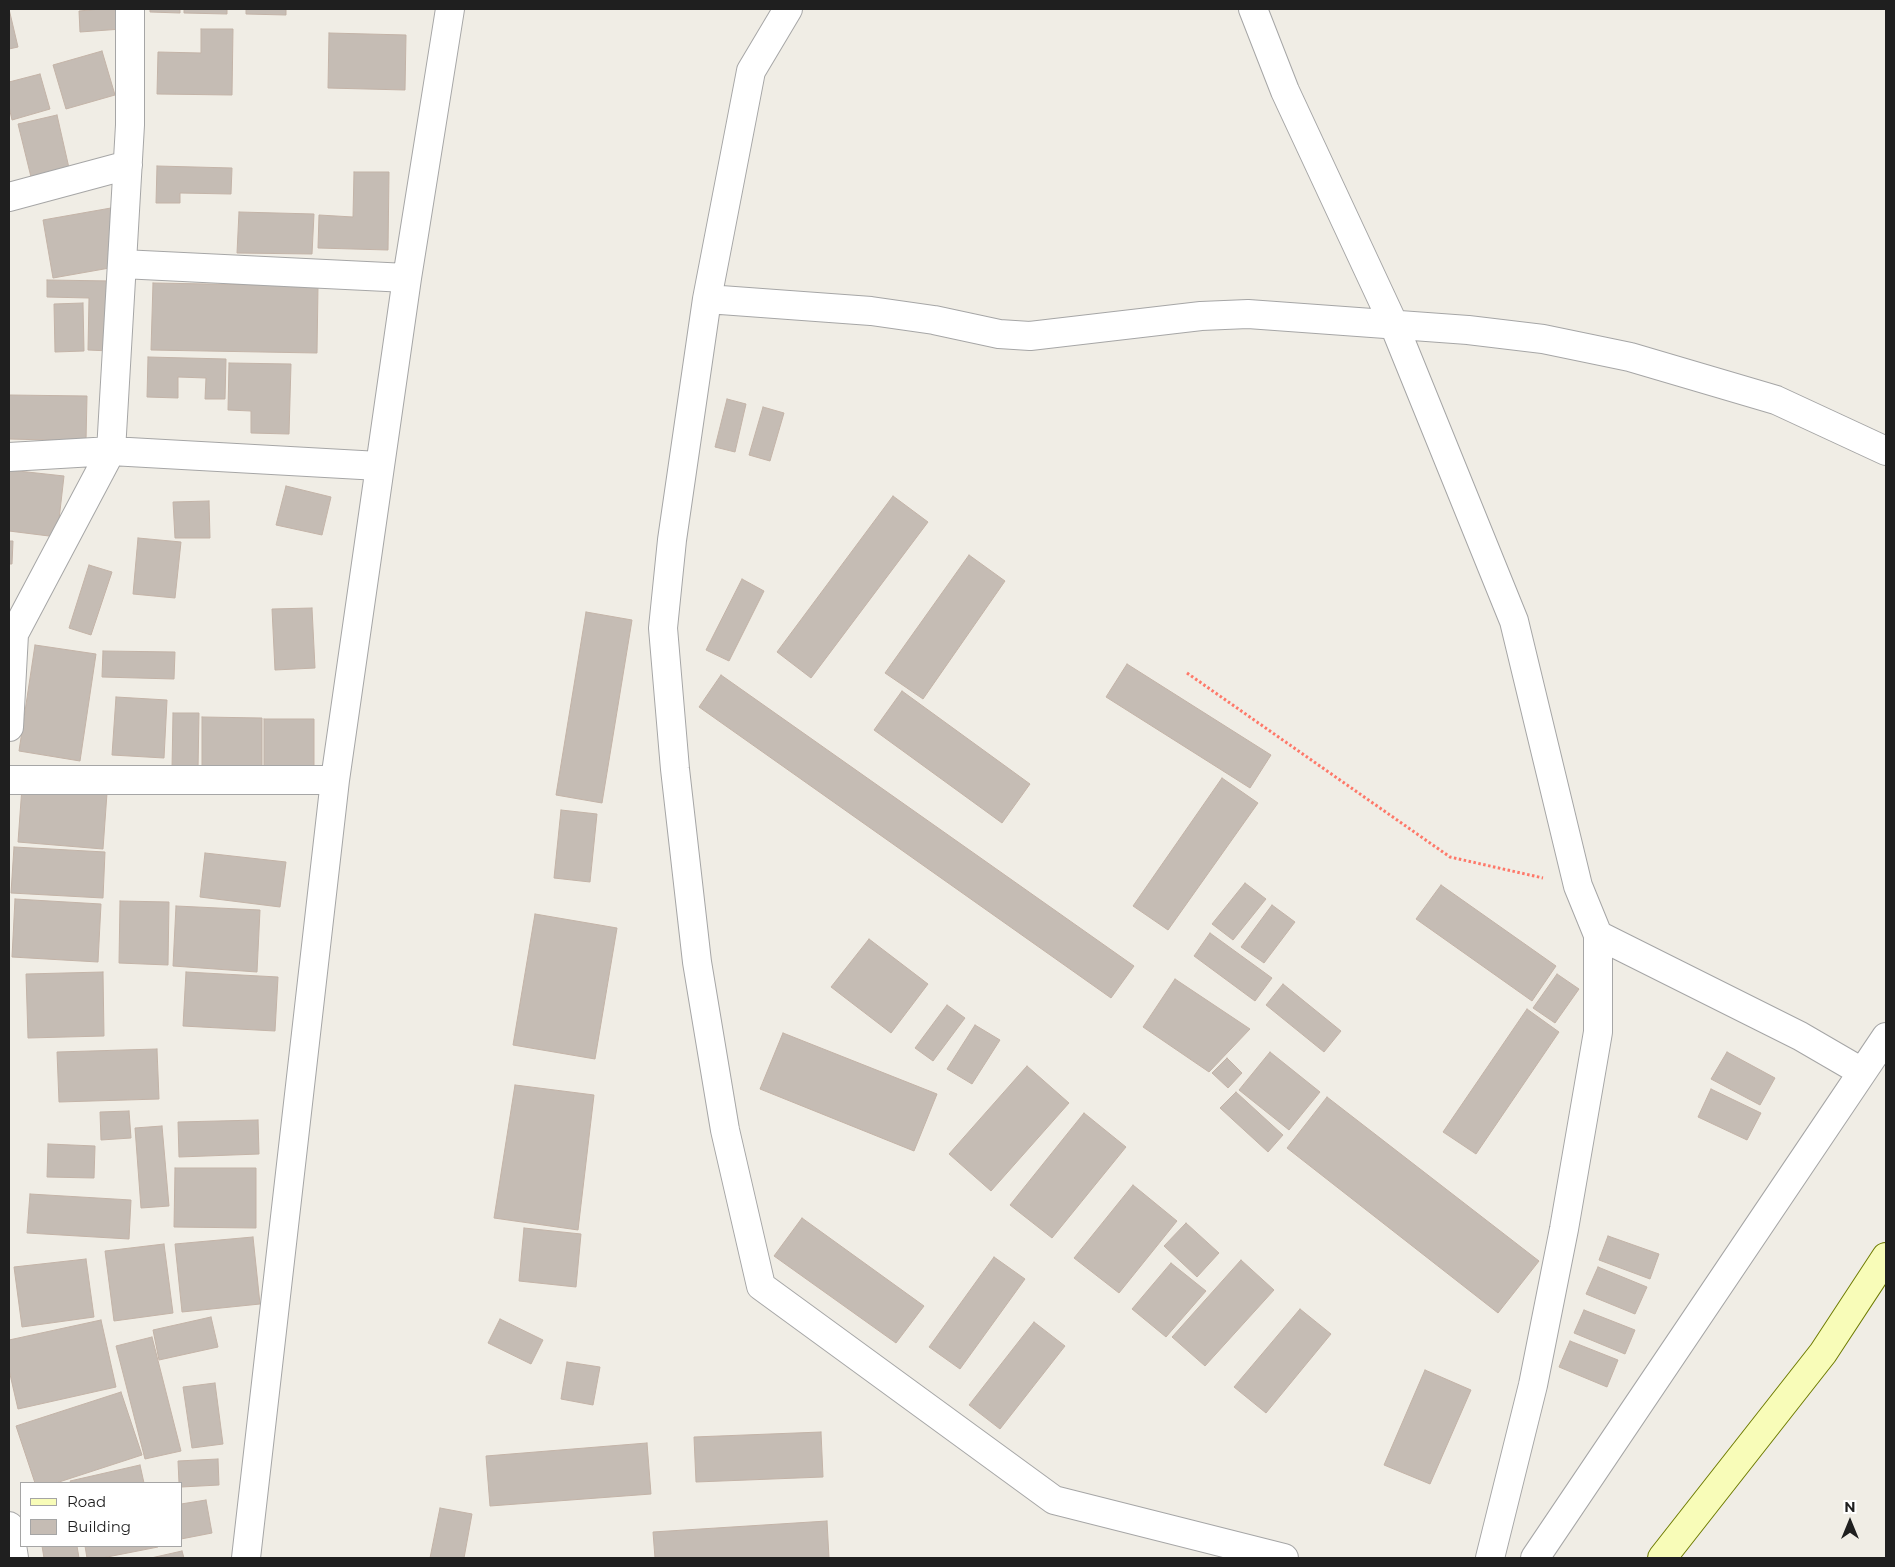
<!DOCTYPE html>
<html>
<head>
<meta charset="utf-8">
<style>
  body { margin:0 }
  #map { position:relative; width:1895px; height:1567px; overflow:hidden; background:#f0ede5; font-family:Montserrat,sans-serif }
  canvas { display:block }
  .frame { position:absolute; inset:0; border:10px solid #1f1f1f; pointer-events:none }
  .legend { position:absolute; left:20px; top:1482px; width:162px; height:65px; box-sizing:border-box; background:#fff; border:1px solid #a5a5a5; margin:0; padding:6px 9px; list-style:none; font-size:15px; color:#1f1f1f }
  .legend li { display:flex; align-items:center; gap:10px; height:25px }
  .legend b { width:25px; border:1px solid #a5a5a5 }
  .north { position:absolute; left:1825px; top:1497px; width:50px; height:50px; -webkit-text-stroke:4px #fff; paint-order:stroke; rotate:0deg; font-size:14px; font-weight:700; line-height:20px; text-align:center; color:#1f1f1f }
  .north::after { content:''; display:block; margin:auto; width:18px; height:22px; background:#1f1f1f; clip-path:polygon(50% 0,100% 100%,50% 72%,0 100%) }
</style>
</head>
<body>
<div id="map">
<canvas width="1895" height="1567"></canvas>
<div class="frame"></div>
<ul class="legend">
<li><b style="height:6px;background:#f8fcb8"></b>Road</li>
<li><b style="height:14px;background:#c5bcb4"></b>Building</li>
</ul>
<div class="north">N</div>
</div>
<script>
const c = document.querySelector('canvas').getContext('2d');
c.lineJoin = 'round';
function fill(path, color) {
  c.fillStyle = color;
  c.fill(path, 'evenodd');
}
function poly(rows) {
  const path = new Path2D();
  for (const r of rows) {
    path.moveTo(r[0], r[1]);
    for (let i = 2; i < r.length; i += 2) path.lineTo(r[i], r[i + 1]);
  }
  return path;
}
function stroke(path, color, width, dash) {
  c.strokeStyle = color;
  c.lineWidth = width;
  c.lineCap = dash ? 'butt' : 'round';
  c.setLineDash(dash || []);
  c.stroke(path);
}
const building = poly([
  [9,9,18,47,9,49,9,9],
  [100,9,120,9,122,29,80,32,79,11,100,9],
  [150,9,180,9,180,13,150,12,150,9],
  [184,9,227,9,227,14,184,13,184,9],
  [246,9,286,9,286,15,246,14,246,9],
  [201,29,233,29,232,95,157,94,158,52,201,53,201,29],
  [329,33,406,35,405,90,328,88,329,33],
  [102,51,115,95,66,109,53,65,102,51],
  [40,74,50,109,12,120,9,107,9,82,40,74],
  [57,115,69,168,31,177,18,124,57,115],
  [157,166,232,168,231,194,180,193,180,203,156,203,157,166],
  [354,172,389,172,388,250,318,248,319,215,353,217,354,172],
  [111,208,121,266,53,278,43,220,111,208],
  [239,212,314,214,312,254,237,253,239,212],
  [47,280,112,281,110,351,88,350,89,298,47,297,47,280],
  [153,283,318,286,317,353,151,350,153,283],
  [83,303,84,351,55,352,54,304,83,303],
  [148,357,226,359,225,399,205,399,206,378,178,377,178,398,147,397,148,357],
  [229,363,291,364,289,434,251,433,251,411,228,410,229,363],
  [9,395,87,396,86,441,9,439,9,395],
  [727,399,746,404,735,452,715,447,727,399],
  [763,407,784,413,770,461,749,455,763,407],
  [9,470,64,476,57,537,9,531,9,470],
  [286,486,331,497,322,535,276,525,286,486],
  [893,496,928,522,811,678,777,652,893,496],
  [209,501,210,538,175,538,173,502,209,501],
  [138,538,181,542,175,598,133,594,138,538],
  [9,541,13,541,12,564,9,564,9,541],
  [969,555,1005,581,923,699,885,673,969,555],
  [89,565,112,572,91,635,69,628,89,565],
  [742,579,764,591,729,661,706,650,742,579],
  [312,608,315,668,275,670,272,609,312,608],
  [586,612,632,620,602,803,556,795,586,612],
  [35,645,96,654,80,761,19,751,35,645],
  [103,651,175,652,174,679,102,677,103,651],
  [1127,664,1271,755,1250,788,1106,697,1127,664],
  [721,675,1134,966,1111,998,699,707,721,675],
  [902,691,1030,784,1002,823,874,730,902,691],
  [116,697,167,700,164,758,112,755,116,697],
  [173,713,199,713,198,770,172,769,173,713],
  [202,717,262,718,262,766,202,766,202,717],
  [264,719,314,719,314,769,264,769,264,719],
  [1222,778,1258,803,1168,930,1133,906,1222,778],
  [22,787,107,793,103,849,18,842,22,787],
  [561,810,597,814,590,882,554,878,561,810],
  [14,847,105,852,103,898,11,893,14,847],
  [205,853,286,862,280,907,200,897,205,853],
  [1245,883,1266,899,1233,940,1212,924,1245,883],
  [1441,885,1556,966,1532,1001,1416,919,1441,885],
  [15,899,101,904,98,962,12,957,15,899],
  [120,901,169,902,168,965,119,963,120,901],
  [1272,905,1295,922,1264,963,1241,947,1272,905],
  [176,906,260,910,257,972,173,966,176,906],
  [535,914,617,928,595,1059,513,1045,535,914],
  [1210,933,1272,978,1255,1001,1194,956,1210,933],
  [869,939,928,984,891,1033,831,987,869,939],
  [103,972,104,1036,28,1038,26,974,103,972],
  [186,972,278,977,275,1031,183,1026,186,972],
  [1557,974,1579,989,1555,1023,1533,1008,1557,974],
  [1175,979,1250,1029,1209,1072,1143,1027,1175,979],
  [1283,984,1341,1031,1324,1052,1266,1005,1283,984],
  [947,1005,965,1018,933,1061,915,1048,947,1005],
  [1527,1009,1559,1032,1476,1154,1443,1132,1527,1009],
  [975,1025,1000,1040,972,1084,947,1069,975,1025],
  [783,1033,937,1094,914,1151,760,1089,783,1033],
  [157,1049,159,1099,59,1102,57,1052,157,1049],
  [1270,1052,1320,1092,1289,1130,1239,1090,1270,1052],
  [1727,1052,1775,1078,1760,1105,1711,1079,1727,1052],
  [1227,1058,1242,1073,1228,1088,1212,1073,1227,1058],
  [1027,1066,1069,1103,991,1191,949,1154,1027,1066],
  [515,1085,594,1095,578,1230,494,1218,515,1085],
  [1711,1089,1761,1113,1747,1140,1698,1117,1711,1089],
  [1236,1092,1283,1135,1268,1152,1220,1108,1236,1092],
  [1327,1097,1539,1261,1498,1313,1287,1148,1327,1097],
  [129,1111,131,1138,101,1140,100,1112,129,1111],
  [1084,1113,1126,1147,1052,1238,1010,1205,1084,1113],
  [258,1120,259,1154,179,1157,178,1122,258,1120],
  [162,1126,169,1206,141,1208,135,1128,162,1126],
  [48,1144,95,1146,94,1178,47,1177,48,1144],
  [175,1168,256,1168,256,1228,174,1227,175,1168],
  [1133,1185,1177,1221,1119,1293,1074,1258,1133,1185],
  [30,1194,131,1200,129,1239,27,1233,30,1194],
  [802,1218,924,1306,896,1343,774,1256,802,1218],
  [1186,1223,1219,1253,1197,1277,1164,1246,1186,1223],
  [524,1228,581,1234,576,1287,519,1281,524,1228],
  [1608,1236,1659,1254,1650,1279,1599,1260,1608,1236],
  [253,1237,260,1304,182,1312,175,1244,253,1237],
  [164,1244,173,1313,114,1321,105,1251,164,1244],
  [994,1257,1025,1279,960,1369,929,1347,994,1257],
  [86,1259,94,1317,22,1327,14,1267,86,1259],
  [1241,1260,1274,1290,1205,1366,1172,1337,1241,1260],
  [1171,1263,1206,1291,1166,1337,1132,1309,1171,1263],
  [1598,1267,1647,1287,1635,1314,1586,1294,1598,1267],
  [1300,1309,1331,1334,1266,1413,1234,1387,1300,1309],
  [1584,1310,1635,1330,1625,1354,1574,1333,1584,1310],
  [211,1317,218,1347,159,1360,153,1330,211,1317],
  [500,1319,543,1340,531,1364,488,1343,500,1319],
  [101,1320,116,1387,18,1409,9,1370,9,1340,101,1320],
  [1034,1322,1065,1346,1000,1429,969,1405,1034,1322],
  [152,1337,181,1451,145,1459,116,1346,152,1337],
  [1570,1341,1618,1360,1607,1387,1559,1367,1570,1341],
  [567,1362,600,1367,593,1405,561,1399,567,1362],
  [1425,1370,1471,1390,1430,1484,1384,1465,1425,1370],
  [215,1383,223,1444,192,1448,183,1387,215,1383],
  [121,1392,142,1455,56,1483,35,1483,16,1426,121,1392],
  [821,1432,823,1477,696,1482,694,1437,821,1432],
  [647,1443,651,1494,490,1506,486,1456,647,1443],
  [218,1459,219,1485,181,1487,181,1483,179,1483,178,1461,218,1459],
  [140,1465,144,1483,71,1483,70,1481,140,1465],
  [206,1500,212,1533,181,1539,181,1504,206,1500],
  [440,1508,472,1514,464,1558,430,1558,440,1508],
  [827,1521,829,1558,655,1558,653,1532,827,1521],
  [42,1546,77,1546,79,1558,44,1558,42,1546],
  [85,1546,158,1546,158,1547,102,1558,87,1558,85,1546],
  [182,1551,184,1558,151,1558,182,1551]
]);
const path = poly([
  [1187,673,1450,857,1543,878]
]);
const street = poly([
  [788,9,751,71,707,299,672,540,663,628,675,769,697,962,725,1130,761,1286,1054,1500,1284,1558],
  [1253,9,1285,91,1394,325,1514,621,1578,886,1598,935,1598,1032,1564,1229,1533,1385,1490,1558],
  [9,197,128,165],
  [122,264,407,278],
  [707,299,871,311,934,320,999,334,1030,336,1201,316,1248,314,1468,330,1543,339,1630,357,1776,400,1886,451],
  [9,457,111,451,379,466],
  [9,727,14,634,111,451,130,125,130,9],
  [9,780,335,780],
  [1598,935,1800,1036,1862,1072],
  [9,1526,14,1558],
  [246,1558,335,780,407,278,450,9],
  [1535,1558,1886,1037]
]);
const secondary = poly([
  [1662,1558,1823,1353,1886,1257]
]);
fill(building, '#c5bcb4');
stroke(building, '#c3b3a7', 1);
stroke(street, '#a6a6a6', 30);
stroke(secondary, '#6e7b01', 30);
stroke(path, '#fe7869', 3, [2.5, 2.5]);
stroke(street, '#fff', 28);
stroke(secondary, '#f8fcb8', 28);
</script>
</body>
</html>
